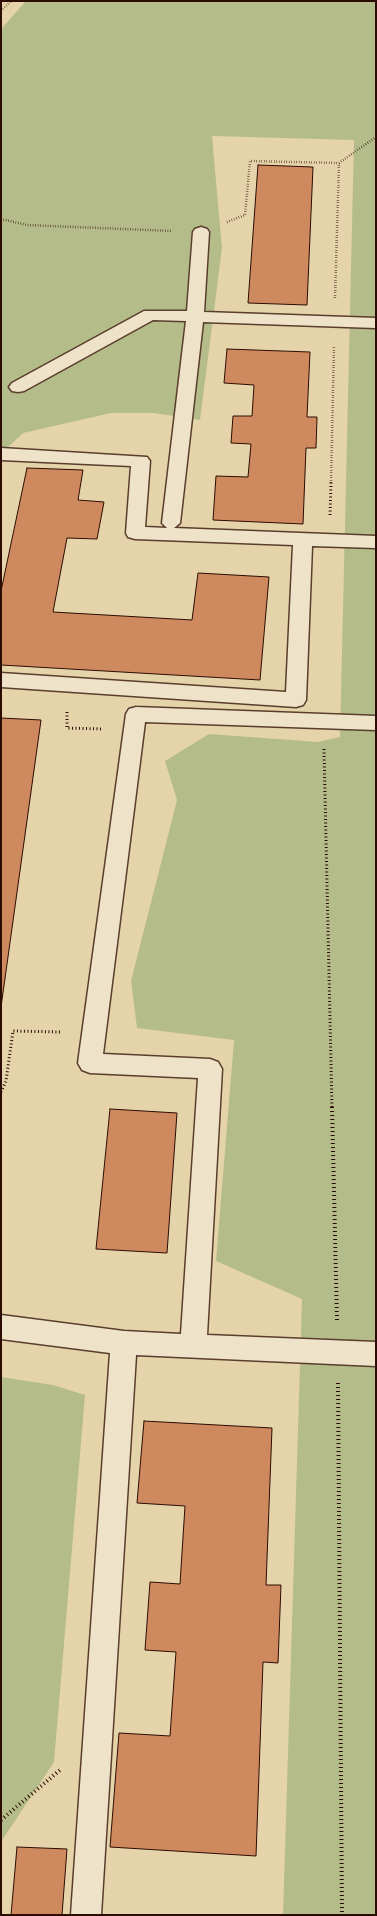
<!DOCTYPE html>
<html>
<head>
<meta charset="utf-8">
<style>
  body { margin:0 }
  #map { position:relative; width:377px; height:1916px; overflow:hidden; background:#e5d4aa; font-family:"EB Garamond",serif }
  canvas { display:block }
  .frame { position:absolute; inset:0; border:2px solid #2c0b02; pointer-events:none }
</style>
</head>
<body>
<div id="map">
<canvas width="377" height="1916"></canvas>
<div class="frame"></div>
</div>
<script>
const c = document.querySelector('canvas').getContext('2d');
c.lineJoin = 'round';
function fill(path, color) {
  c.fillStyle = color;
  c.fill(path, 'evenodd');
}
function poly(rows) {
  const path = new Path2D();
  for (const r of rows) {
    path.moveTo(r[0], r[1]);
    for (let i = 2; i < r.length; i += 2) path.lineTo(r[i], r[i + 1]);
  }
  return path;
}
function stroke(path, color, width, dash) {
  c.strokeStyle = color;
  c.lineWidth = width;
  c.lineCap = dash ? 'butt' : 'round';
  c.setLineDash(dash || []);
  c.stroke(path);
}
const green = poly([
  [26,1,376,1,376,1915,283,1915,302,1299,216,1261,234,1040,137,1028,131,981,177,800,165,761,209,734,318,742,340,737,354,140,212,136,222,248,200,420,154,413,111,413,23,433,1,454,1,29],
  [1,1377,53,1385,85,1395,54,1762,1,1842]
]);
const building = poly([
  [258,165,313,167,307,305,248,303,258,165],
  [227,349,310,352,307,417,317,417,316,448,306,448,303,524,213,520,216,476,248,477,251,444,231,443,233,416,252,416,254,385,224,383,227,349],
  [27,468,83,470,78,500,104,502,97,539,67,538,53,612,192,620,198,573,269,577,260,680,1,665,1,591,27,468],
  [1,718,41,720,1,1007,1,718],
  [110,1109,177,1113,167,1253,96,1249,110,1109],
  [144,1421,272,1428,266,1585,281,1585,278,1663,263,1662,256,1856,110,1847,119,1733,170,1736,176,1652,145,1650,150,1582,180,1584,185,1506,137,1503,144,1421],
  [17,1847,67,1849,62,1915,11,1915,17,1847]
]);
const pathFar2 = poly([
  [1,11,11,1],
  [1,219,27,225,172,231],
  [227,222,245,215,250,161,339,163,376,137],
  [335,298,339,163],
  [331,483,334,346]
]);
const pathFar1 = poly([
  [330,515,331,482],
  [67,712,67,728,103,729],
  [324,749,332,1108],
  [1,1092,6,1081,13,1031,61,1032]
]);
const path = poly([
  [332,1107,337,1320],
  [338,1383,342,1915],
  [1,1820,60,1770]
]);
const service = poly([
  [201,227,207,229,209,232,204,312,376,318,376,328,203,322,180,523,174,528,376,536,376,548,312,546,306,700,303,705,296,707,1,687,1,673,286,692,293,545,135,539,128,537,126,533,131,466,1,460,1,448,147,457,150,461,145,527,167,528,162,523,186,321,153,320,24,391,18,392,12,391,9,387,12,383,144,311,187,311,193,232,195,229,201,227],
  [136,707,376,716,376,730,145,722,103,1054,210,1059,218,1062,222,1069,207,1335,376,1342,376,1366,136,1355,101,1915,71,1915,110,1353,1,1339,1,1315,124,1331,181,1334,198,1078,90,1073,82,1070,78,1063,126,714,129,709,136,707]
]);
fill(green, '#b4bd89');
fill(building, '#ce8a5e');
stroke(building, '#2c0b02', 1);
stroke(service, '#5a3d2c', 3);
stroke(pathFar2, '#2c0b02', 2.5, [0.5, 2]);
stroke(pathFar1, '#2c0b02', 3, [1, 2.5]);
stroke(path, '#2c0b02', 4, [1, 3]);
fill(service, '#eee3c8');
</script>
</body>
</html>
